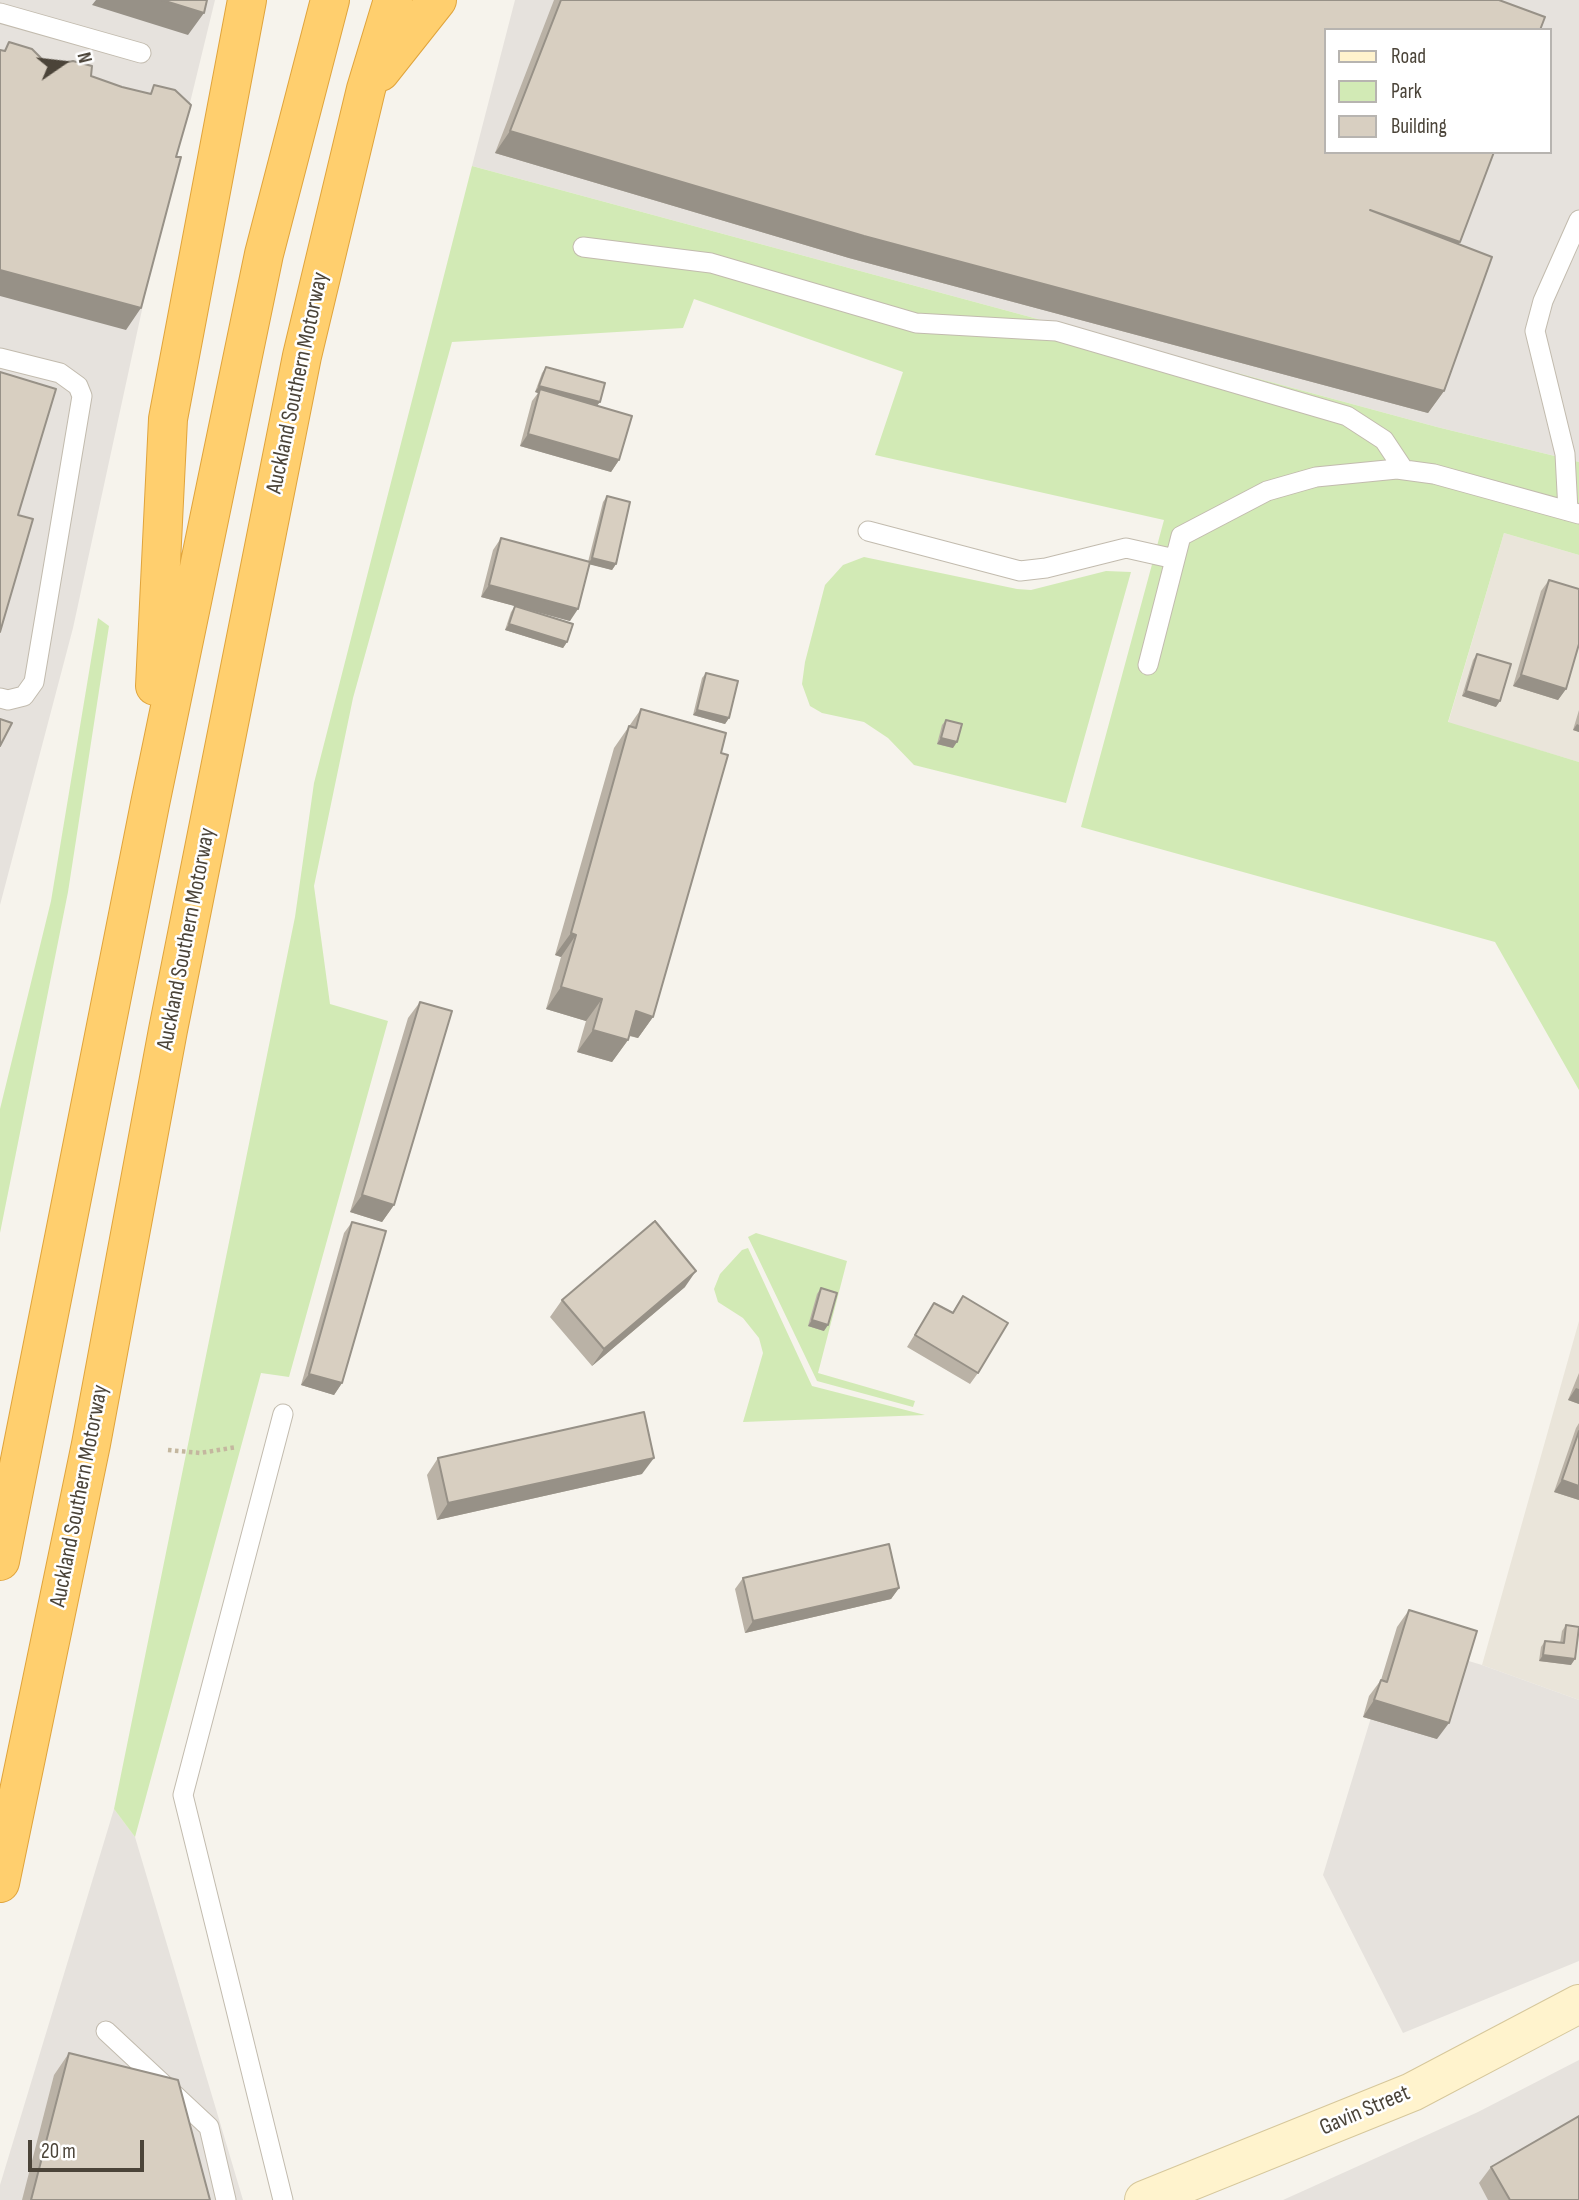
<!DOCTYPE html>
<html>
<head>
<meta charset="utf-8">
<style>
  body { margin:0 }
  #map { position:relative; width:1579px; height:2200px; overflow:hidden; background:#f6f3ec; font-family:"Sofia Sans Condensed",sans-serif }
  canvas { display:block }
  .legend { position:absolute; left:1324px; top:28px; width:228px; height:126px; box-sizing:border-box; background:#fff; border:2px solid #b7b4b0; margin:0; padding:9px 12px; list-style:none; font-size:21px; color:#4b4439 }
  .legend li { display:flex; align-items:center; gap:14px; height:35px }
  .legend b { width:35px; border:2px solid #b7b4b0 }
  .north { position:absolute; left:28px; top:28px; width:70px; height:70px; -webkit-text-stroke:5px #fff; paint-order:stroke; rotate:76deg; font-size:19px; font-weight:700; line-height:28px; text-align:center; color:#4b4439 }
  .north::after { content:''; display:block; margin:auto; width:24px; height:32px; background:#4b4439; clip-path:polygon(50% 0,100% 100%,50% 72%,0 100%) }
  .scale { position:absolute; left:28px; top:2140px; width:116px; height:32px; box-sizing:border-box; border:4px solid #4b4439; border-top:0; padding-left:9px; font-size:21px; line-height:24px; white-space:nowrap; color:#4b4439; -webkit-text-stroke:5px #fff; paint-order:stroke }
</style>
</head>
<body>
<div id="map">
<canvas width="1579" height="2200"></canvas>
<ul class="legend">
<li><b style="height:9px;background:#fff3cd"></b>Road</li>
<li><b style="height:19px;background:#d2eab5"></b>Park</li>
<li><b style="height:19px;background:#d8cfc1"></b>Building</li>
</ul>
<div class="north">N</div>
<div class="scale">20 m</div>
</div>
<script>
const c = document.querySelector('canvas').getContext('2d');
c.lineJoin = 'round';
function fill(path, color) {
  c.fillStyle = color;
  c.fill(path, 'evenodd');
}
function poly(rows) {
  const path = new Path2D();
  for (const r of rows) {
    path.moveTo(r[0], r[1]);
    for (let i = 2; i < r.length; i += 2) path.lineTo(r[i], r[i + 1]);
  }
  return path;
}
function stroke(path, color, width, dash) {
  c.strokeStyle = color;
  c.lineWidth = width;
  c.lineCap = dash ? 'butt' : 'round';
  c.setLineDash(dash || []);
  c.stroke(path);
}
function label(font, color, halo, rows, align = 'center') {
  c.font = font + ' "Sofia Sans Condensed",sans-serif';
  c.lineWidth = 5;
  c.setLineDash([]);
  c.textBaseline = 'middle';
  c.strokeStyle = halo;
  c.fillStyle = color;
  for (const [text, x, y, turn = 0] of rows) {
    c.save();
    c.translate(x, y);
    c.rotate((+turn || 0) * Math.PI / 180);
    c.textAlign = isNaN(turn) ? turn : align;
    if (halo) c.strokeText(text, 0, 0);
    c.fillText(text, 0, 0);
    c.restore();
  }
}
const residential = poly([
  [1504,533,1579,555,1579,762,1448,723],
  [1579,1321,1579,1700,1482,1665]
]);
const industrial = poly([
  [0,0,215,0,161,222,73,628,0,905],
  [515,0,1579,0,1579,462,1437,427,472,166],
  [1325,30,1549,30,1549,152,1325,152],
  [1395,1639,1482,1665,1579,1700,1579,1961,1403,2033,1323,1875],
  [114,1809,135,1837,243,2200,0,2200,0,2185],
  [1579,2060,1579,2200,1283,2200,1478,2112]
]);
const green = poly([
  [472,166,1437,427,1579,462,1579,555,1504,533,1448,722,1579,762,1579,1090,1495,942,1081,827,1164,520,875,455,903,372,694,299,683,328,452,342,353,698,314,886,330,1004,388,1021,289,1377,261,1373,135,1837,114,1809,295,917,314,783],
  [864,557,1017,589,1031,590,1106,571,1131,572,1066,803,914,765,888,738,864,722,822,713,810,706,802,684,805,662,825,585,843,565],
  [98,618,109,626,68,892,0,1233,0,1109,51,901],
  [756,1233,847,1261,818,1373,915,1401,913,1407,817,1381,748,1237],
  [748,1248,812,1386,925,1415,743,1422,763,1353,759,1338,743,1318,718,1302,714,1289,720,1274,742,1250]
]);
const path = poly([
  [168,1450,200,1453,237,1447]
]);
const lane = poly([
  [0,13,141,53],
  [583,247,711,263,916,323,1056,331,1347,416,1384,440,1404,470],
  [0,358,60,373,78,386,82,396,34,682,24,696,8,700,0,698],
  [1568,511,1565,454,1535,331,1543,301,1579,220],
  [868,531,1020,571,1046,568,1126,548,1175,559],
  [1148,665,1181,536,1267,491,1316,477,1397,469,1434,474,1579,514],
  [106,2031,209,2127,226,2200],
  [283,2200,183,1795,283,1414]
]);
const secondary = poly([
  [1144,2200,1412,2092,1579,2004]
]);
const highway = poly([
  [380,72,437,0],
  [155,686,168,419,247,0],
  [0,1561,150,804,264,254,330,0],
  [0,1883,91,1444,168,1030,302,356,366,89,393,0]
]);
const wall = poly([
  [554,0,1499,0,1460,242,1458,244,1444,391,1428,413,849,258,495,153],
  [546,367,597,406,619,460,611,472,520,446,532,401,538,393,535,392,542,373],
  [607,496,616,564,612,570,590,564,570,621,519,607,567,642,563,648,505,630,511,612,515,606,481,597,493,550,501,538,588,562,603,502],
  [1549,580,1566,689,1558,700,1513,686,1541,591],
  [1477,654,1496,707,1462,696,1473,660],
  [706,673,729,718,725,724,693,715,702,678],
  [641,709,721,753,653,1017,638,1038,629,1036,628,1040,612,1062,577,1052,586,1021,546,1009,561,957,555,955,614,748],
  [1579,710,1579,732,1573,730],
  [946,720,953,748,937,744,942,725],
  [420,1002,394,1205,382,1222,350,1212,408,1018],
  [352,1222,342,1383,334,1395,301,1385,344,1233],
  [685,1287,592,1366,550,1317,562,1300],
  [821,1288,824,1331,808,1326,817,1294],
  [963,1296,978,1373,970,1384,907,1347,934,1303,952,1313],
  [1579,1373,1579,1404,1568,1400],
  [1579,1423,1579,1500,1554,1492,1576,1428],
  [438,1458,642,1474,437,1520,427,1475],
  [743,1578,899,1588,891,1599,745,1633,735,1589],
  [1409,1610,1437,1739,1363,1717,1369,1696,1381,1680,1397,1627],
  [1566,1625,1571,1665,1539,1661,1541,1647,1545,1641,1560,1643,1562,1631],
  [69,2053,210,2200,22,2200,54,2075],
  [1491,2167,1579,2200,1488,2200,1479,2183]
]);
const shadedWall = poly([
  [96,0,162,0,204,13,188,35,92,5],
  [510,131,1444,391,1428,413,849,258,495,153],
  [1370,210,1460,242,1444,264],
  [0,270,141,308,126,330,0,296],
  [539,386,600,402,596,407,540,389,538,393,535,392],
  [528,434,619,460,611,472,520,446],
  [592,558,616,564,612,570,588,564],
  [489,585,578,609,570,621,481,597],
  [509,624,567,642,563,648,505,630],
  [1521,675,1566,689,1558,700,1513,686],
  [1466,691,1500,701,1496,707,1462,696],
  [697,710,729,718,725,724,693,715],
  [1577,724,1579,725,1579,732,1573,730],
  [941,738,957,742,953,748,937,744],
  [571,933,576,935,561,957,555,955],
  [561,987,602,999,586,1021,546,1009],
  [636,1011,653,1017,638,1038,621,1033],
  [593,1030,628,1040,612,1062,577,1052],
  [362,1195,394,1205,382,1222,350,1212],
  [696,1271,685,1287,592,1366,604,1349],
  [812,1320,828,1325,824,1331,808,1326],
  [309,1374,342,1383,334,1395,301,1385],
  [1576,1388,1579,1389,1579,1404,1568,1400],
  [654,1458,642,1474,437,1520,448,1503],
  [1562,1480,1579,1486,1579,1500,1554,1492],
  [899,1588,891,1599,745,1633,753,1621],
  [1543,1655,1575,1659,1571,1665,1539,1661],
  [1374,1700,1449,1723,1437,1739,1363,1717]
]);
const building = poly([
  [162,0,207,0,204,13,162,0],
  [561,0,1499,0,1545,17,1540,30,1325,30,1325,152,1494,152,1460,242,1370,210,1492,257,1444,391,864,236,510,131,561,0],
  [9,42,32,49,49,66,73,61,92,66,91,76,122,87,151,94,154,85,175,90,191,105,176,157,181,157,141,308,0,270,0,50,5,51,9,42],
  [546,367,605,383,600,402,539,386,546,367],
  [0,372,56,389,18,515,33,519,0,632,0,372],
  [540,389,632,416,619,460,528,434,540,389],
  [607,496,630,502,616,564,592,558,607,496],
  [501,538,590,562,578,609,489,585,501,538],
  [1549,580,1579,589,1579,644,1566,689,1521,675,1549,580],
  [515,606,573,624,567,642,509,624,515,606],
  [1477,654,1511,664,1500,701,1466,691,1477,654],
  [706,673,738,681,729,718,697,710,706,673],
  [641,709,726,733,721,753,728,755,653,1017,636,1011,628,1040,593,1030,602,999,561,987,576,935,571,933,629,726,636,728,641,709],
  [0,719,12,723,0,746,0,719],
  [946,720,962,724,957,742,941,738,946,720],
  [420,1002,452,1011,394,1205,362,1195,420,1002],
  [655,1221,696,1271,604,1349,562,1300,655,1221],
  [352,1222,386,1231,342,1383,309,1374,352,1222],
  [821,1288,837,1293,828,1325,812,1320,821,1288],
  [963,1296,1008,1323,978,1373,915,1335,934,1303,953,1313,963,1296],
  [644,1412,654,1458,448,1503,438,1458,644,1412],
  [1579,1431,1579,1486,1562,1480,1579,1431],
  [889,1544,899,1588,753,1621,743,1578,889,1544],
  [1409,1610,1477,1631,1449,1723,1374,1700,1381,1680,1387,1682,1409,1610],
  [1566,1625,1579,1627,1575,1659,1543,1655,1545,1641,1564,1643,1566,1625],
  [69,2053,178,2080,210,2200,31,2200,69,2053],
  [1579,2116,1579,2200,1510,2200,1491,2167,1579,2116]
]);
const streetNames = [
  ["Auckland Southern Motorway",298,383,-78],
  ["Auckland Southern Motorway",187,939,-79],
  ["Auckland Southern Motorway",80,1496,-79],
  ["Gavin Street",1365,2111,-23]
];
fill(residential, '#eae5da');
fill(industrial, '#e6e2dd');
fill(green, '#d2eab5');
stroke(lane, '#c2bbae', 21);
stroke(secondary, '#d6c79b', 40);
stroke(highway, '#e0a43c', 40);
stroke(path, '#c4b79f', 4.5, [3.5, 3.5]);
stroke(lane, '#fff', 19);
stroke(secondary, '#fff3cd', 38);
stroke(highway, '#ffcf6e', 38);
fill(wall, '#bab2a6');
fill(shadedWall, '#979187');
fill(building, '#d8cfc1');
stroke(building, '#979187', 2);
label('23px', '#4b4439', '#fff', streetNames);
</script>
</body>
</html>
